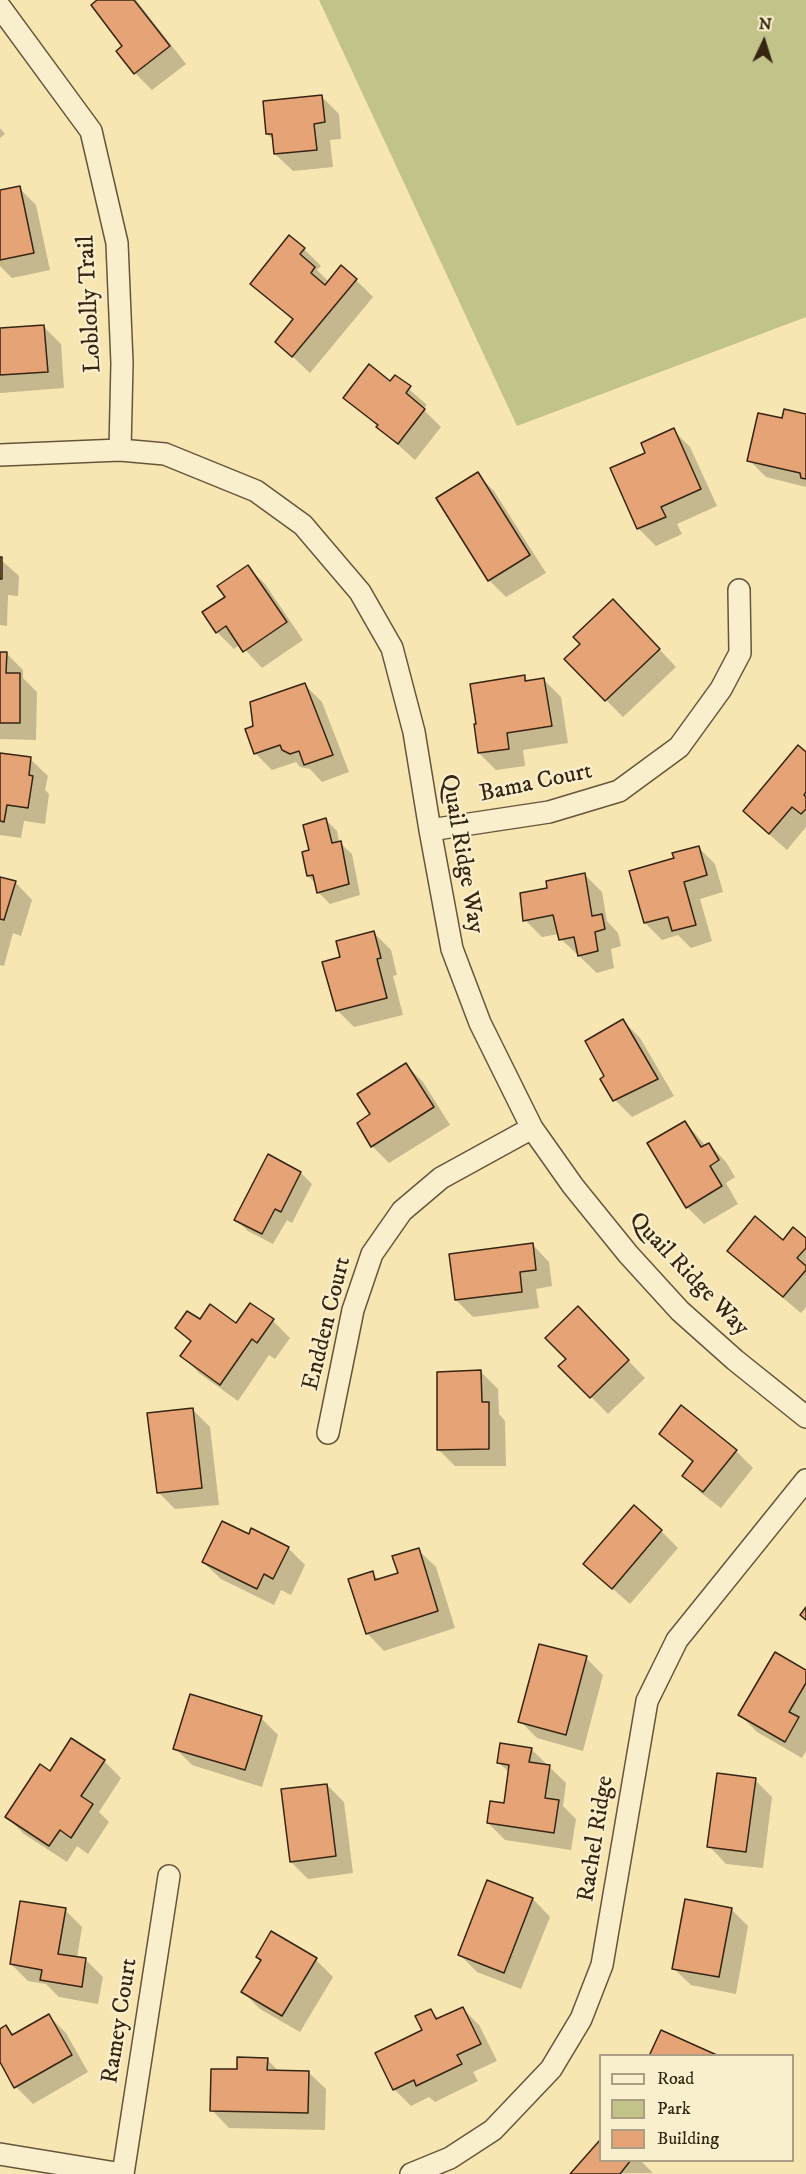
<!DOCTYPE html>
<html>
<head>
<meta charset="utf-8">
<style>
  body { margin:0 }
  #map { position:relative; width:806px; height:2174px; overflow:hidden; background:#f7e6b2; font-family:"IM FELL DW Pica",serif }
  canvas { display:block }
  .legend { position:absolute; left:599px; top:2054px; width:195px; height:108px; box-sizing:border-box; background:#faefcd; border:2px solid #ab9e82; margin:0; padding:8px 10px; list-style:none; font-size:18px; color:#352512 }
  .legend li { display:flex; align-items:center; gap:12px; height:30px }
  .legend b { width:30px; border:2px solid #ab9e82 }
  .north { position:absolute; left:734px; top:12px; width:60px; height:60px; -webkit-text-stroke:4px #faefcd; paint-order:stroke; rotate:4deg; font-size:16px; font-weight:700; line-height:24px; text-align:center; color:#352512 }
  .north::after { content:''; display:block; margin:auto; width:21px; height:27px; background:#352512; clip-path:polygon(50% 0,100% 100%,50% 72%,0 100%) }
</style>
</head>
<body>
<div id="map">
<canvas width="806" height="2174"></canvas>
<ul class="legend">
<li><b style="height:8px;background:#faefcd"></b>Road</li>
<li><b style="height:16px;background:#c1c389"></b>Park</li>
<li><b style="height:16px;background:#e6a375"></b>Building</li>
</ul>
<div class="north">N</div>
</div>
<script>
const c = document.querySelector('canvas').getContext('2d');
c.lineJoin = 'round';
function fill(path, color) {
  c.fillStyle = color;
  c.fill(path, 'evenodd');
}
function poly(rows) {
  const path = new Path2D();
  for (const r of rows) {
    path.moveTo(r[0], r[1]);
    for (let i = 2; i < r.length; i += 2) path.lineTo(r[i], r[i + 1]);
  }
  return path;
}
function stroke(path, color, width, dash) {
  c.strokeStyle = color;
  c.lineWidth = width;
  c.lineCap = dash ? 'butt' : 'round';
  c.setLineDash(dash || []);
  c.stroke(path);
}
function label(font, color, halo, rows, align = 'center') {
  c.font = font + ' "IM FELL DW Pica",serif';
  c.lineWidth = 4.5;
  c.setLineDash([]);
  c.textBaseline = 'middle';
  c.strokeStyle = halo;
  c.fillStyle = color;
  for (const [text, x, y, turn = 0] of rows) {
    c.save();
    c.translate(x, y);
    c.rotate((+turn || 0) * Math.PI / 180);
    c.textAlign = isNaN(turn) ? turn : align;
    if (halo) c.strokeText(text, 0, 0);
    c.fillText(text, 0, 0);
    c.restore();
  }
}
const green = poly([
  [319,0,806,0,806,317,517,426]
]);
const shadow = poly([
  [100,0,136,0,186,64,152,90,135,73,124,46],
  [322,97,339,114,341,139,330,140,333,167,293,171,275,154,274,140,267,134],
  [0,128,5,134,0,138],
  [19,188,36,205,50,270,12,278,0,266,0,192],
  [304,249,321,266,317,270,329,282,356,280,373,297,310,373,277,342,294,321,252,284],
  [44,327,61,344,64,388,0,393,0,330],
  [395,377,427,405,423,409,441,427,415,460,345,397,390,383],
  [806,416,806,487,766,477,749,460],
  [673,430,690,447,717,506,677,524,682,534,656,546,639,529,612,469,647,454],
  [477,474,494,491,546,573,506,597,489,580],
  [0,559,19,576,18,596,8,595,7,626,0,625],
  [248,567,265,584,303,640,262,668,240,644,234,649,217,632,227,597],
  [630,618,676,667,623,717,606,700],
  [0,653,6,653,23,670,23,678,37,692,36,740,0,739],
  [524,677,529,682,544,680,561,697,568,743,523,750,525,766,496,770,479,753],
  [305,685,322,702,349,772,322,782,310,769,300,767,296,762,272,770,255,753,255,727],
  [0,754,30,759,48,776,45,790,49,794,45,824,24,821,21,838,0,835],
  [806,754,806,827,787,850,762,828],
  [325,819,337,831,339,842,352,854,360,895,330,904,319,893,317,885,308,876,311,851],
  [698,847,715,864,723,892,700,899,712,941,691,948,678,935,662,940,645,923,676,859],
  [585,875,602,892,607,921,618,933,621,946,611,949,614,968,597,973,561,939,559,934,542,937,525,920,549,890],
  [0,878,15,882,32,900,21,936,13,933,4,966,0,965],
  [373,932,391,950,397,975,393,976,403,1015,354,1027,337,1010,342,958],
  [623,1021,640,1038,674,1096,632,1117,615,1100],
  [406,1065,423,1082,450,1125,389,1163,372,1146],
  [685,1122,706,1146,709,1144,726,1162,735,1177,726,1183,738,1204,704,1224,687,1207,649,1144],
  [269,1156,301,1173,312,1184,292,1223,287,1220,273,1244,248,1231,236,1220],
  [806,1240,806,1307,801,1313,746,1267,729,1251],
  [532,1244,549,1262,552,1286,536,1289,539,1308,473,1317,456,1300],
  [250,1305,273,1321,290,1338,275,1359,269,1355,238,1401,199,1373,182,1356,191,1343,177,1328,200,1321,236,1325],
  [595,1326,645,1378,608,1414,561,1366],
  [481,1372,498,1389,499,1414,505,1421,506,1466,455,1466,438,1449],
  [192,1409,210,1427,219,1505,175,1509,158,1492],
  [661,1434,736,1451,753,1468,721,1508,701,1493,684,1476,694,1464],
  [661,1531,678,1548,630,1604,585,1564],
  [288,1548,305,1565,291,1595,281,1590,274,1605,221,1579,203,1562],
  [418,1550,436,1567,455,1628,384,1651,367,1633,372,1573,379,1580,400,1574],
  [586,1658,603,1675,583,1751,537,1738,520,1721],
  [806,1672,806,1751,802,1758,757,1732,740,1715],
  [261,1718,278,1735,262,1787,192,1765,175,1748],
  [531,1749,566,1783,563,1806,576,1819,571,1850,505,1840,488,1823,505,1805,510,1773,499,1763],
  [104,1761,121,1778,99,1812,109,1822,88,1854,77,1846,67,1862,24,1834,7,1817,50,1773],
  [755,1780,772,1797,763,1868,726,1864,709,1846],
  [327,1785,344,1802,353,1873,308,1879,291,1862],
  [488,1882,533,1899,550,1917,521,1989,477,1972,460,1955],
  [731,1909,748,1926,736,1994,691,1985,673,1968],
  [65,1910,82,1927,77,1958,86,1960,103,1977,98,2004,59,1997,46,1984,28,1981,11,1964],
  [272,1933,316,1960,333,1977,300,2032,260,2009,243,1992,262,1961],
  [462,2008,479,2025,497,2061,473,2072,478,2081,435,2102,429,2097,411,2106,394,2089,424,2030,431,2010,439,2019],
  [49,2016,66,2033,88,2072,33,2104,16,2087,0,2059,0,2030,6,2027,15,2036],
  [267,2059,279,2072,308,2072,326,2089,325,2130,229,2128,212,2110,238,2071],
  [600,2142,600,2160,640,2160,653,2173,572,2174]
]);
const building = poly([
  [97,0,134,0,170,46,134,74,116,51,122,46,91,5,97,0],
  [322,95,325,122,314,124,317,150,274,154,272,134,266,134,263,101,322,95],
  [20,186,34,253,0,260,0,190,20,186],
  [289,235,305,248,300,254,315,267,311,273,325,285,341,265,357,279,292,357,275,342,293,319,250,284,289,235],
  [44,325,48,372,0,375,0,328,44,325],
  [369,364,390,381,395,375,411,386,406,393,425,409,398,444,376,427,378,425,343,398,369,364],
  [784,409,806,414,806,479,801,478,800,473,747,461,758,413,782,418,784,409],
  [674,428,701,489,661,507,666,517,637,529,610,468,645,453,641,443,674,428],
  [478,472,530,555,488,581,436,498,478,472],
  [0,557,2,557,2,579,0,579,0,557],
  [248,565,287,622,243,652,226,626,216,633,202,612,225,597,217,586,248,565],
  [613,599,660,649,605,701,564,659,580,644,573,637,613,599],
  [0,652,7,652,6,673,20,673,20,723,0,723,0,652],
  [525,675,525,681,544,678,552,726,507,733,509,749,478,753,474,724,476,724,470,684,525,675],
  [305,683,333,755,304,765,299,751,290,754,282,750,280,745,254,754,245,729,253,726,250,702,305,683],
  [798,745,806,752,806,792,804,795,806,797,806,809,801,814,792,807,769,834,743,811,798,745],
  [0,753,31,757,29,775,33,776,28,808,7,805,4,822,0,821,0,753],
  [326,818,332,843,341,841,349,884,317,893,313,875,307,876,302,852,309,850,303,825,326,818],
  [699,846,707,875,684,882,696,925,672,931,668,917,644,923,629,871,674,858,672,853,699,846],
  [585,873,592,916,602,914,605,929,595,932,598,951,578,956,574,937,559,940,553,915,523,921,520,893,547,888,546,881,585,873],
  [0,877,16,881,4,920,0,919,0,877],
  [374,931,381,958,377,959,387,998,336,1011,322,962,340,957,336,941,374,931],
  [623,1019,658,1079,613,1101,600,1079,604,1076,585,1041,623,1019],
  [406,1063,434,1107,371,1147,357,1123,370,1114,357,1094,406,1063],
  [685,1121,701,1147,709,1143,719,1160,710,1166,722,1186,686,1208,647,1143,685,1121],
  [268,1154,301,1172,281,1212,275,1209,262,1234,234,1220,268,1154],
  [755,1216,783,1240,793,1227,806,1238,806,1248,797,1258,806,1266,806,1270,783,1297,727,1251,755,1216],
  [533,1243,536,1270,520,1272,522,1292,455,1300,449,1254,533,1243],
  [250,1303,274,1319,257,1343,252,1339,220,1385,180,1356,191,1341,175,1328,187,1311,200,1319,210,1304,236,1323,250,1303],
  [578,1306,629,1360,590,1398,558,1366,566,1359,545,1338,578,1306],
  [481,1370,482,1402,489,1402,489,1449,437,1450,437,1372,481,1370],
  [681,1405,737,1450,703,1492,682,1476,693,1461,659,1434,681,1405],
  [193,1408,202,1488,157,1493,147,1413,193,1408],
  [634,1505,662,1530,612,1589,583,1564,634,1505],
  [222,1521,249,1534,251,1528,289,1547,273,1579,264,1574,257,1589,202,1562,222,1521],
  [419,1548,438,1611,366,1634,348,1579,373,1571,375,1580,398,1573,392,1556,419,1548],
  [806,1607,806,1620,800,1615,806,1607],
  [539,1644,587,1656,566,1735,518,1722,539,1644],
  [775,1652,806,1670,806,1683,789,1712,799,1717,785,1742,738,1715,775,1652],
  [190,1694,262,1716,245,1770,173,1749,190,1694],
  [71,1738,105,1760,81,1796,93,1804,71,1838,60,1830,49,1846,5,1817,40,1764,50,1771,71,1738],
  [500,1743,532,1748,529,1762,550,1765,545,1798,559,1800,554,1833,487,1823,490,1801,504,1803,509,1765,497,1763,500,1743],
  [717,1773,756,1778,746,1852,707,1847,717,1773],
  [327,1784,336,1856,290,1862,281,1789,327,1784],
  [487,1880,533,1898,504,1973,458,1955,487,1880],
  [685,1899,732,1908,719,1977,672,1969,685,1899],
  [20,1901,66,1908,58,1954,86,1958,82,1987,40,1980,42,1970,10,1964,20,1901],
  [271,1931,317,1958,282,2016,241,1992,261,1960,256,1957,271,1931],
  [463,2007,481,2044,457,2055,462,2064,416,2086,414,2080,393,2090,375,2053,422,2030,415,2016,431,2009,436,2019,463,2007],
  [49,2014,72,2055,14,2088,0,2062,0,2029,6,2025,12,2035,49,2014],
  [661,2030,719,2056,649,2056,661,2030],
  [237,2057,268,2058,267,2070,309,2071,308,2113,210,2111,211,2069,237,2069,237,2057],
  [600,2140,600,2160,631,2160,620,2174,570,2174,600,2140]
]);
const minor = poly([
  [0,7,91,131,117,243,122,363,120,450],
  [0,455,120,450,165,454,256,491,303,525,360,592,392,648,414,732,430,830,452,949,480,1023,532,1128,573,1186,628,1254,680,1311,735,1360,806,1417],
  [430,830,549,812,619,791,679,747,721,689,740,653,739,590],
  [328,1433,353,1310,372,1254,402,1211,441,1178,532,1128],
  [0,2154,122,2174],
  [123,2174,169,1876],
  [411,2174,450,2158,493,2130,551,2069,581,2019,602,1965,647,1701,677,1640,806,1480]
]);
const streetNames = [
  ["Loblolly Trail",91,304,-93],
  ["Bama Court",536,784,-12],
  ["Quail Ridge Way",461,854,80],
  ["Quail Ridge Way",688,1275,46],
  ["Endden Court",328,1324,-76],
  ["Rachel Ridge",597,1839,-81],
  ["Ramey Court",121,2021,-81]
];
fill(green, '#c1c389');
fill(shadow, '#0003');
fill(building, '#e6a375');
stroke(building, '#352512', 1.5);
stroke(minor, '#66553a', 24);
stroke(minor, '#faefcd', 21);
label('24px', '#352512', '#faefcd', streetNames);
</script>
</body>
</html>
